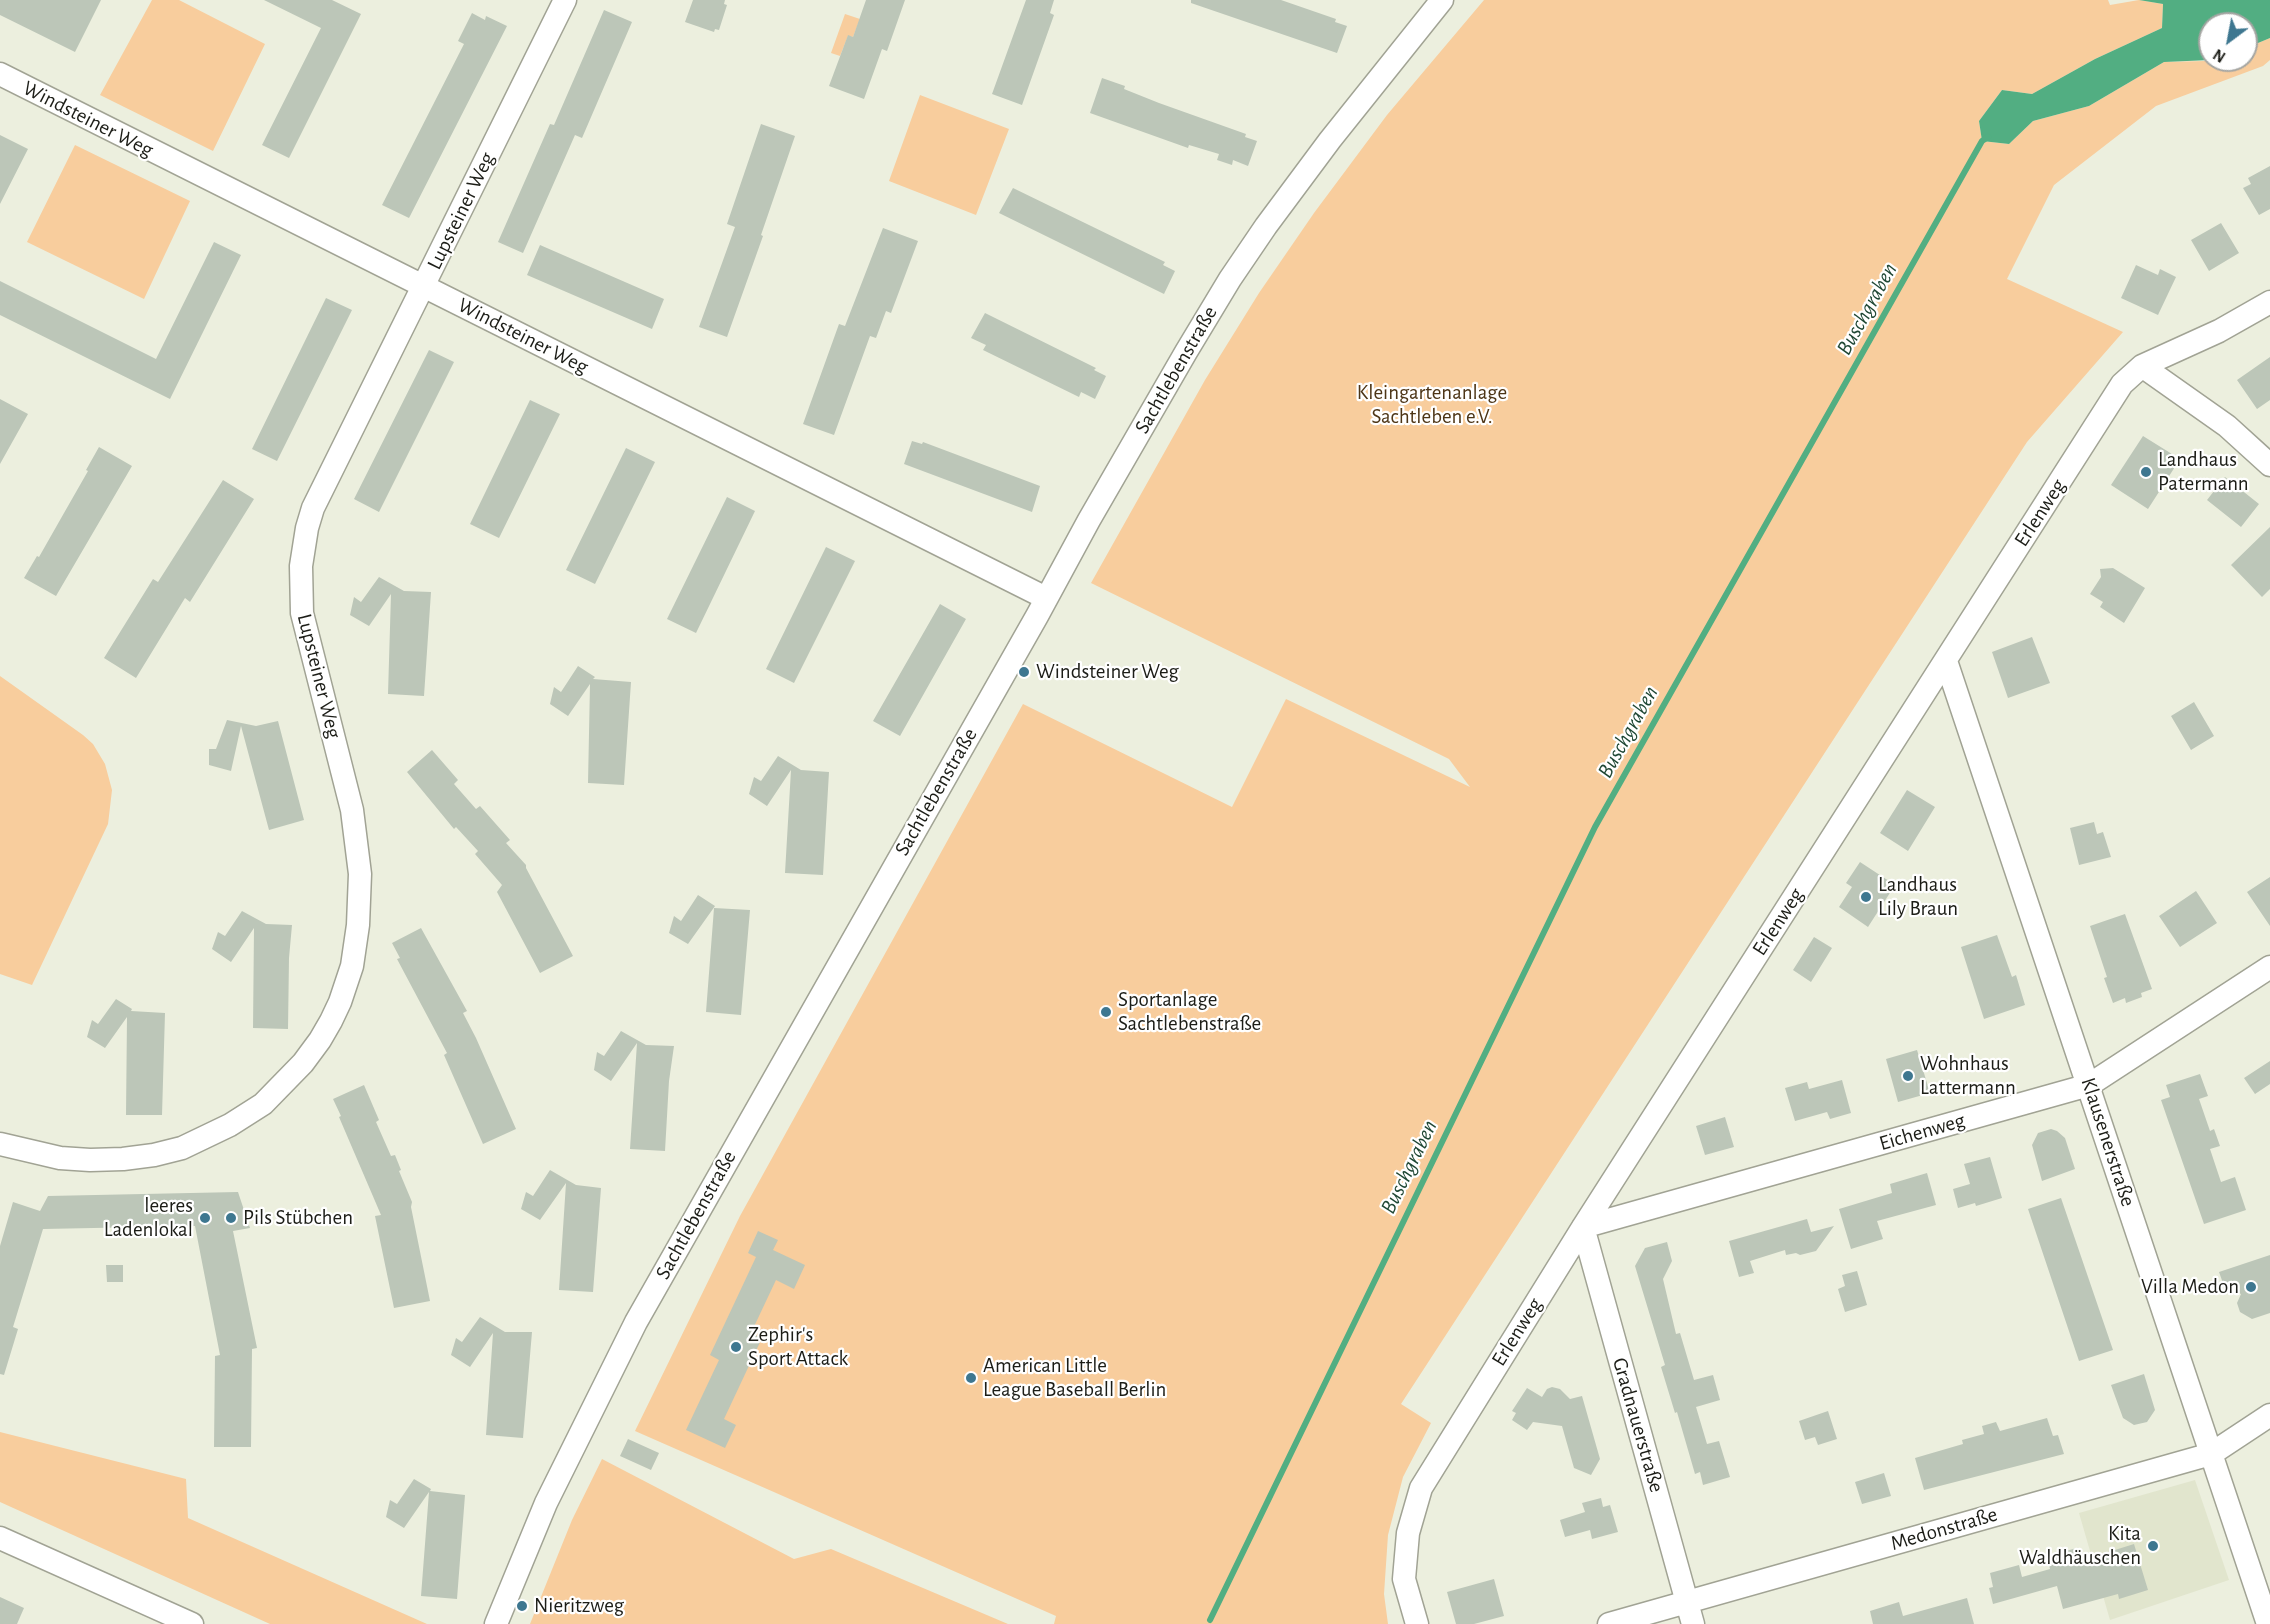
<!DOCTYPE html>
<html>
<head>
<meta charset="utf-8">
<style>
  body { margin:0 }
  #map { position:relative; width:2270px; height:1624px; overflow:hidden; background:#ecefde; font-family:"Alegreya Sans",sans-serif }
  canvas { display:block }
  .north { position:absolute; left:2198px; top:12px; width:60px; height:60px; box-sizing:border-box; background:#fff; border:2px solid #a4a5a2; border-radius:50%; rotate:212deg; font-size:16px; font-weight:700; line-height:24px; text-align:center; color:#1c1d17 }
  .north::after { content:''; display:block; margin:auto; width:21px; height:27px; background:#3e7790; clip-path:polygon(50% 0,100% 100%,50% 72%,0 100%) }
</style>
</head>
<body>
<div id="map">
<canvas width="2270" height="1624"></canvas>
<div class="north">N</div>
</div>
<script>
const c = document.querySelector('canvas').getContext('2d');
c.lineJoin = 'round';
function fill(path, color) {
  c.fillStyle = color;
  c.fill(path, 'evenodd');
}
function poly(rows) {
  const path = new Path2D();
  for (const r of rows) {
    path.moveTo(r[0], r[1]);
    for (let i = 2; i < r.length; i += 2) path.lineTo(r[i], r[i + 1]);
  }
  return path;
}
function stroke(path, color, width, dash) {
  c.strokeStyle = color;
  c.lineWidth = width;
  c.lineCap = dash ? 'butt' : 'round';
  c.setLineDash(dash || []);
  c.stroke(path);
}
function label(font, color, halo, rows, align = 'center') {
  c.font = font + ' "Alegreya Sans",sans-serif';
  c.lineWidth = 4.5;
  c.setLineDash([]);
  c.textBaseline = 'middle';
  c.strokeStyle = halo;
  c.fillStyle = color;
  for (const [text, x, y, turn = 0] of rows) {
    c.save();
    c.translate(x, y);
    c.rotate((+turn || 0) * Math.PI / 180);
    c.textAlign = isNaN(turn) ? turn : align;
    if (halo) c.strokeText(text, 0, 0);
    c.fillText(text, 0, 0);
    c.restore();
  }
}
const built = poly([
  [2195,1480,2229,1580,2110,1620,2079,1513]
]);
const green = poly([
  [152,0,179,0,265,44,213,151,100,95],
  [1484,0,2108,0,2110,5,2139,0,2163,4,2162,28,2095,59,2032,94,2002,90,1979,121,1982,141,2009,144,2033,121,2089,106,2164,62,2246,60,2246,48,2270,38,2270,60,2263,66,2156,106,2054,185,2007,279,2123,332,2027,442,1401,1404,1431,1423,1403,1477,1388,1535,1384,1594,1388,1624,1054,1624,1056,1616,635,1431,740,1216,1023,704,1232,807,1286,699,1470,787,1449,759,1091,583,1205,380,1259,293,1314,213,1387,115],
  [845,14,860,19,853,37,848,36,840,56,831,53],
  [920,95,1009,129,976,215,889,181],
  [75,145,190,201,144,299,27,242],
  [0,676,83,735,93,744,105,764,112,790,108,824,32,985,0,974],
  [0,1432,186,1479,188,1518,427,1624,270,1624,0,1502],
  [602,1459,794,1559,831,1549,1008,1624,530,1624,572,1520]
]);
const water = poly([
  [2139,0,2270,0,2270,38,2246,48,2246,24,2210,24,2210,60,2164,62,2089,106,2033,121,2009,144,1982,141,1979,121,2002,90,2032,94,2095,59,2162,28,2163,4]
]);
const stream = poly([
  [1210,1620,1595,827,1982,141,1988,137]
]);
const building = poly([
  [0,0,101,0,75,52,0,15],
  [264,0,332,0,361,14,289,158,262,145,321,28],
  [693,0,725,0,724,4,727,5,719,30,715,29,714,32,685,22],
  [866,0,905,0,887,51,882,49,864,99,829,86,848,35,853,37],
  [1026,0,1054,0,1050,13,1054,15,1022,105,992,94],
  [1191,0,1281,0,1336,19,1335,22,1347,26,1337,53,1191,3],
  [604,10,632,22,582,138,575,135,523,253,498,242,550,124,554,125],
  [472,13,485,20,486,16,507,26,409,218,382,205,464,44,458,41],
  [1102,78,1125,86,1124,89,1159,103,1246,134,1245,137,1257,141,1248,166,1233,160,1232,165,1217,160,1219,154,1189,145,1188,148,1090,113],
  [761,124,795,136,761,235,763,236,727,337,699,327,735,227,727,224],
  [0,135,28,149,0,204],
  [2270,166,2270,209,2259,215,2243,188,2251,184,2248,178],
  [1013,188,1165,262,1163,265,1175,271,1164,294,999,213],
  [2221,223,2239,253,2209,271,2191,240],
  [883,228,918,241,891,313,886,311,876,338,870,336,834,435,803,424,839,324,845,326],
  [214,242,241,255,170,399,0,315,0,281,156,359],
  [540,245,664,299,652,329,527,275],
  [2136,265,2158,275,2160,269,2176,277,2158,315,2121,298],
  [326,298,352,310,277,461,252,449],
  [985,313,1096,368,1094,370,1106,376,1095,399,1081,392,1079,397,983,350,986,345,971,338],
  [429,350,454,362,379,512,354,499],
  [2270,357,2270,400,2257,409,2237,380],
  [0,399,28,414,0,464],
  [530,400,560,414,499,538,470,524],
  [2143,436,2180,459,2148,509,2111,485],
  [912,441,922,444,923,442,1040,486,1032,512,904,464],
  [99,447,132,466,56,596,24,578,37,556,39,557,64,513,88,471,86,470],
  [626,448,655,462,595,584,566,570],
  [2225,477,2259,504,2241,527,2207,500],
  [223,480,254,499,190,602,185,598,136,678,104,658,153,579,158,582],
  [727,497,755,511,696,633,667,619],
  [2270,527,2270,589,2262,597,2231,565],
  [826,547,855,561,794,683,766,669],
  [2113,568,2145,588,2124,623,2100,607,2103,602,2090,594,2101,577,2100,569],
  [379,577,404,591,431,592,424,696,388,694,391,594,369,626,350,615,354,597,361,602],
  [940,604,966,619,900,736,873,721],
  [2032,637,2050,683,2008,698,1992,652],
  [578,666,595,677,593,679,631,682,624,785,588,783,590,684,568,716,550,704,554,687,561,692],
  [2194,702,2214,736,2191,750,2171,716],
  [227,720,256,726,278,721,304,820,269,830,241,726,231,771,209,765,209,749,216,749],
  [432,750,458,780,454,784,476,809,480,806,510,840,506,843,526,865,526,868,573,956,540,973,497,892,502,885,475,854,478,851,456,827,454,829,407,772],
  [778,756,801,770,829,772,823,875,785,873,791,770,767,806,749,794,754,777,761,781],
  [1907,790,1935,807,1908,851,1880,833],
  [2094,822,2097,834,2103,832,2111,857,2079,865,2070,828],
  [1860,862,1895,885,1868,927,1839,907,1852,887,1846,883],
  [2270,877,2270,926,2247,892],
  [2196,891,2217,923,2180,947,2159,916],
  [698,895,715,906,688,944,669,933,674,916,681,921],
  [714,908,750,910,741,1015,706,1012],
  [242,911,266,924,292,925,289,958,288,1029,253,1028,254,928,231,962,212,949,218,932,225,936],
  [2125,914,2152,989,2141,993,2142,997,2126,1003,2125,998,2113,1003,2104,978,2107,977,2090,926],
  [421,928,467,1011,463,1013,476,1038,516,1129,483,1144,444,1055,447,1053,397,959,400,958,392,943],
  [1997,935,2012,977,2016,975,2025,1005,1984,1019,1961,947],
  [1814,937,1832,948,1811,982,1793,970],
  [116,999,132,1009,131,1011,165,1013,162,1115,126,1115,127,1017,105,1048,87,1037,92,1020,98,1024],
  [621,1031,646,1045,674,1046,669,1081,665,1151,630,1149,637,1043,611,1081,594,1070,597,1052,604,1056],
  [1917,1050,1930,1093,1898,1102,1886,1059],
  [2270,1061,2270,1084,2255,1094,2244,1078],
  [2200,1074,2208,1096,2199,1099,2210,1131,2214,1129,2220,1146,2210,1149,2221,1182,2235,1177,2246,1210,2204,1224,2161,1100,2170,1097,2166,1085],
  [1842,1080,1851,1113,1830,1119,1827,1112,1795,1121,1785,1088,1807,1082,1809,1089],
  [364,1085,379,1120,376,1122,391,1156,395,1155,401,1170,399,1171,412,1202,411,1207,430,1301,394,1308,375,1216,381,1215,339,1117,341,1116,333,1099],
  [1725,1117,1734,1147,1705,1155,1696,1126],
  [2051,1129,2057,1131,2065,1138,2075,1169,2042,1181,2032,1145,2038,1133],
  [1990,1157,2002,1198,1976,1206,1975,1203,1958,1208,1953,1189,1970,1184,1964,1164],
  [550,1170,576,1185,601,1188,593,1292,559,1290,566,1183,540,1220,521,1209,526,1192,533,1196],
  [1927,1173,1936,1205,1877,1221,1883,1239,1851,1249,1839,1209,1892,1193,1890,1184],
  [238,1192,250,1228,233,1231,257,1348,252,1349,251,1447,214,1447,215,1356,220,1355,195,1226,43,1229,13,1327,18,1329,4,1375,0,1374,0,1246,13,1202,40,1211,48,1196],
  [2061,1198,2113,1350,2079,1361,2028,1209],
  [1807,1219,1811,1232,1834,1226,1816,1251,1800,1255,1796,1253,1786,1255,1785,1250,1750,1261,1754,1273,1739,1277,1729,1241],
  [758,1231,778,1240,773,1250,805,1265,794,1289,776,1280,751,1333,762,1338,724,1419,736,1425,725,1448,686,1430,719,1360,710,1355,756,1257,748,1253],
  [1667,1242,1672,1261,1663,1279,1676,1334,1680,1333,1694,1380,1713,1375,1720,1400,1696,1407,1707,1444,1719,1441,1730,1477,1703,1485,1700,1472,1695,1474,1677,1412,1675,1413,1661,1367,1665,1365,1635,1266,1645,1248],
  [2270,1255,2270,1313,2252,1319,2240,1312,2237,1303,2241,1294,2224,1286,2219,1272],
  [106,1265,123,1265,123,1282,107,1282],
  [1857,1271,1867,1305,1845,1312,1838,1289,1845,1286,1842,1275],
  [480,1317,505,1332,532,1332,523,1438,486,1435,493,1333,470,1367,451,1355,456,1338,462,1342],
  [2144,1374,2155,1410,2147,1422,2134,1425,2123,1418,2111,1385],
  [1552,1387,1560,1389,1570,1399,1582,1396,1600,1459,1591,1475,1574,1468,1562,1426,1533,1422,1527,1430,1512,1420,1516,1413,1512,1411,1527,1388,1542,1397,1547,1389],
  [1828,1411,1837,1439,1818,1445,1815,1437,1805,1440,1799,1421],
  [2047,1418,2053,1436,2058,1435,2064,1454,1924,1490,1915,1458,1963,1444,1962,1440,1984,1434,1982,1426,1996,1422,2000,1431],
  [628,1439,659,1453,651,1470,620,1456],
  [1884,1473,1891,1496,1862,1504,1855,1482],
  [414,1479,431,1489,430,1491,465,1495,457,1599,421,1596,429,1492,404,1528,386,1517,390,1500,397,1504],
  [1601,1498,1603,1507,1610,1505,1618,1532,1592,1539,1590,1530,1565,1537,1560,1520,1585,1512,1582,1503],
  [2134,1544,2148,1590,2119,1599,2118,1594,2063,1609,2057,1586,1993,1604,1989,1588,1993,1587,1990,1573,2019,1565,2022,1577,2050,1569,2047,1556,2077,1548,2080,1561],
  [1494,1579,1504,1616,1474,1624,1456,1624,1447,1592],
  [0,1597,24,1608,17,1624,0,1624],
  [1967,1598,1974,1624,1873,1624,1870,1611,1899,1602,1903,1616]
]);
const street = poly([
  [0,74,1046,598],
  [2142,366,2227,426,2270,465],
  [1946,661,2268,1624],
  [0,1144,60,1158,90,1160,123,1159,154,1155,182,1148,230,1125,263,1104,303,1063,320,1040,331,1021,340,1002,352,966,358,925,360,874,352,810,302,613,301,566,307,528,313,508,565,0],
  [0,1538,192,1624],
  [496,1624,546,1503,636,1322,1037,616,1089,520,1186,352,1230,279,1266,226,1330,140,1442,0],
  [1417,1624,1404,1579,1408,1533,1421,1488,1583,1227,2122,384,2142,366,2219,331,2270,302],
  [1609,1624,2211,1454,2270,1415],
  [1693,1624,1583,1227,2089,1085,2270,967]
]);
const markers = [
  [2146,472,6,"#3e7790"],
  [1024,672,6,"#3e7790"],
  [1866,897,6,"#3e7790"],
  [1106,1012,6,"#3e7790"],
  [1908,1076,6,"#3e7790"],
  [205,1218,6,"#3e7790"],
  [231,1218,6,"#3e7790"],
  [2251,1287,6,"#3e7790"],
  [736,1347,6,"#3e7790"],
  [971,1378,6,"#3e7790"],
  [2153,1546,6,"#3e7790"],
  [522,1606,6,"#3e7790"]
];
const streetNames = [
  ["Windsteiner Weg",88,119,27],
  ["Lupsteiner Weg",461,211,-64],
  ["Windsteiner Weg",523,336,27],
  ["Sachtlebenstraße",1176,370,-60],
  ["Erlenweg",2040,513,-57],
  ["Lupsteiner Weg",319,676,76],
  ["Sachtlebenstraße",936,792,-60],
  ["Erlenweg",1778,922,-57],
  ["Eichenweg",1922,1132,-16],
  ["Klausenerstraße",2108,1142,72],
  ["Sachtlebenstraße",696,1215,-61],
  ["Erlenweg",1517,1332,-58],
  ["Gradnauerstraße",1638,1425,74],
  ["Medonstraße",1944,1529,-16]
];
const parkNames = [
  ["Kleingartenanlage",1432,393],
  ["Sachtleben e.V.",1432,417]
];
const poiNames = [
  ["Landhaus",2158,460],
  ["Patermann",2158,484],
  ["Windsteiner Weg",1036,672],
  ["Landhaus",1878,885],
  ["Lily Braun",1878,909],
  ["Sportanlage",1118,1000],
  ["Sachtlebenstraße",1118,1024],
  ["Wohnhaus",1920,1064],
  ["Lattermann",1920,1088],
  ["leeres",193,1206,"right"],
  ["Ladenlokal",193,1230,"right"],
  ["Pils Stübchen",243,1218],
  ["Villa Medon",2239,1287,"right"],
  ["Zephir's",748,1335],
  ["Sport Attack",748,1359],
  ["American Little",983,1366],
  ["League Baseball Berlin",983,1390],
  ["Kita",2141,1534,"right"],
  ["Waldhäuschen",2141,1558,"right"],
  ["Nieritzweg",534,1606]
];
const waterNames = [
  ["Buschgraben",1867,309,-61],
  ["Buschgraben",1628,732,-61],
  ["Buschgraben",1409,1167,-64]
];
fill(built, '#e1e5cd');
fill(green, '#f8cd9d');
fill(water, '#52ae82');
stroke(stream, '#52ae82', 6);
fill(building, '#bcc6b8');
stroke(street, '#a1a394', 25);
stroke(street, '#fff', 22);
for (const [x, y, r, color] of markers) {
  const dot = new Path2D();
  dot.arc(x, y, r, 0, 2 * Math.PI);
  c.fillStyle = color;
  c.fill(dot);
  stroke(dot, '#fff', 2);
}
label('21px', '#1c1d17', '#fff', streetNames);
label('21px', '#4d3516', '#fff', parkNames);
label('21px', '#1c1d17', '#fff', poiNames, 'left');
label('italic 22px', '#1f4734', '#fff', waterNames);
</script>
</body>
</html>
